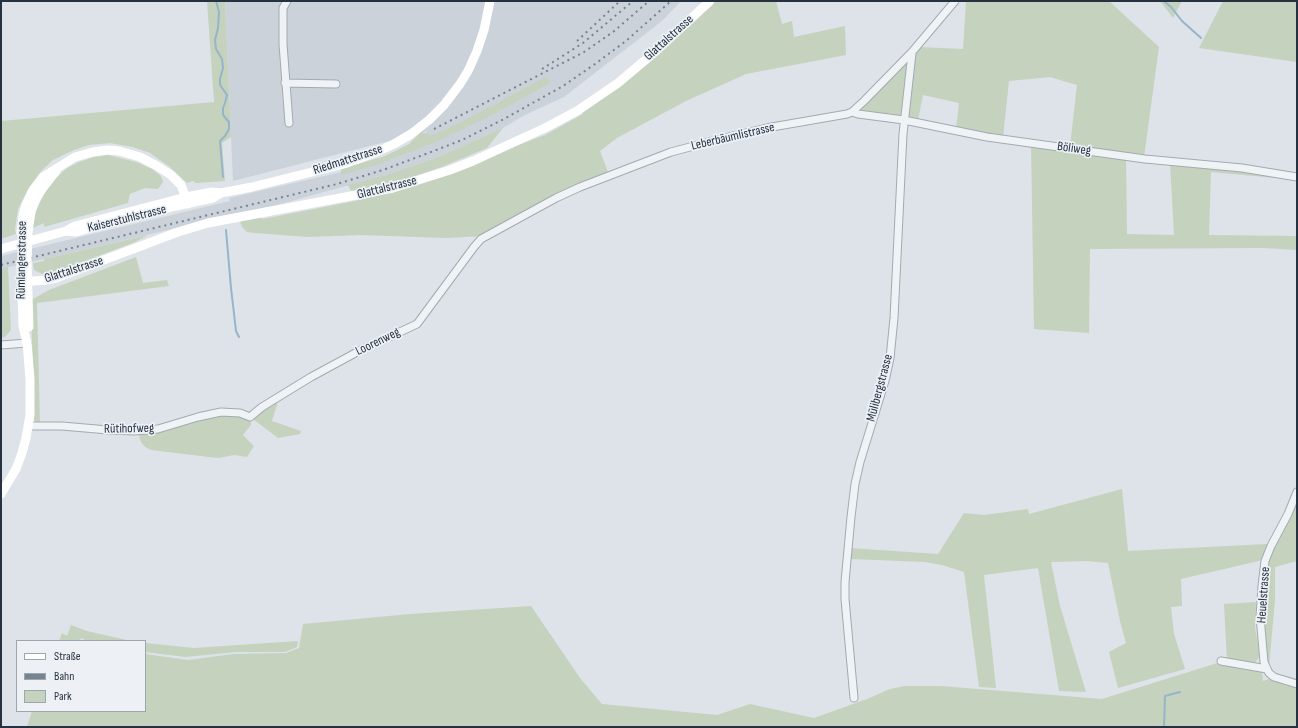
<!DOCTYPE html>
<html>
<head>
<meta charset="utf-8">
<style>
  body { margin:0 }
  #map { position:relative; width:1298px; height:728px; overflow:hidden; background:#dde3e8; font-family:"Sofia Sans Condensed",sans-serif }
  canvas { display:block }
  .frame { position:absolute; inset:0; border:2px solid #263240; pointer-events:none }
  .legend { position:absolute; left:16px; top:640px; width:130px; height:72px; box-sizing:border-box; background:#edf1f6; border:1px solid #9da5ad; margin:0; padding:5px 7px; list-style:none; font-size:12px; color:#263240 }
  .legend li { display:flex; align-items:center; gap:8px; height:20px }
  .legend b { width:20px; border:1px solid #9da5ad }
</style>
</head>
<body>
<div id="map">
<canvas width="1298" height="728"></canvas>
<div class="frame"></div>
<ul class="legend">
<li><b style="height:5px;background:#fff"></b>Straße</li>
<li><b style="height:5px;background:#768492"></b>Bahn</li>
<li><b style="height:11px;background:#c5d2be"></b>Park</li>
</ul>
</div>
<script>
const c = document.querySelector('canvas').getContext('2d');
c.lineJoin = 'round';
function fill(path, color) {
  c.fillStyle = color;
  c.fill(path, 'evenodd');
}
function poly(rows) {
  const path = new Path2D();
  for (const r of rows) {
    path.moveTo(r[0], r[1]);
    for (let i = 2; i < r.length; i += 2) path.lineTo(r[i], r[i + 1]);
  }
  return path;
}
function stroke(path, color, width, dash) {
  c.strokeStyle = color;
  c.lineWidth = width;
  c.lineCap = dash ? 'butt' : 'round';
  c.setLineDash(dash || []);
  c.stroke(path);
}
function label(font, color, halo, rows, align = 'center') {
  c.font = font + ' "Sofia Sans Condensed",sans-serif';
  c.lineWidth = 3.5;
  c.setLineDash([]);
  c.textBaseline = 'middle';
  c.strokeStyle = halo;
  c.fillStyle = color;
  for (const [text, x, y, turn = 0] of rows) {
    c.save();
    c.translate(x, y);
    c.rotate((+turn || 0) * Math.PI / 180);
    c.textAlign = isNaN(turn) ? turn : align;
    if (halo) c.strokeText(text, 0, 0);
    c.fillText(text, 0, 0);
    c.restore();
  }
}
const built = poly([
  [225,1,681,1,662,21,564,97,525,115,503,128,433,159,386,175,277,205,208,219,168,230,1,269,1,256,230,201,229,198,337,173,377,162,404,150,428,131,233,181]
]);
const green = poly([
  [207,1,225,1,231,137,222,143,225,181,196,183,193,181,187,183,170,167,150,153,133,147,121,145,110,143,89,145,74,150,53,160,41,171,27,191,18,209,15,230,16,234,1,239,1,121,214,102],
  [715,1,776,1,782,24,792,21,794,37,845,26,846,55,746,74,686,101,617,138,600,151,609,175,484,236,446,238,361,235,308,237,255,233,247,232,242,227,240,221,259,217,263,219,355,201,395,191,545,135,583,114,582,112,663,49],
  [966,1,1109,1,1159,47,1144,157,1070,146,1077,85,1050,77,1009,81,1003,137,956,129,959,103,923,95,918,120,854,111,919,47,963,49],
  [1160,1,1182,1,1173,18],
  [1223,1,1297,1,1297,62,1199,48],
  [546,77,550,83,492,115,434,143,376,165,341,175,341,169,385,156,409,144,421,132,433,135,463,121],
  [503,128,487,148,444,166,396,183,351,191,348,185,386,175,433,159],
  [1031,145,1126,158,1127,234,1174,235,1170,163,1213,167,1297,180,1211,172,1209,235,1297,236,1297,250,1264,248,1090,249,1089,333,1034,329],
  [108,155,136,162,152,169,161,176,163,182,158,189,145,188,130,194,128,203,44,227,44,223,33,228,36,211,44,194,55,179,67,168,79,162,94,157],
  [148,235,133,243,58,271,42,274,34,270,33,263,44,261,44,259],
  [136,257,143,283,167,280,169,286,37,303,40,424,34,420,31,300,49,290],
  [8,267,11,330,5,337,1,338,1,269],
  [279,398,272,421,301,431,300,434,278,438,253,419],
  [221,413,239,414,251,419,251,425,243,435,254,446,247,457,234,455,219,458,209,457,151,450,145,447,141,442,138,432],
  [1122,489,1128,551,1268,544,1263,560,1181,579,1182,606,1171,607,1174,634,1185,669,1118,688,1109,652,1126,643,1120,621,1108,563,1087,561,1051,562,1060,606,1086,692,1059,691,1038,568,984,575,996,688,979,687,964,572,942,565,925,562,850,559,850,548,938,554,964,513,984,515,1028,509,1029,514],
  [1297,497,1297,561,1275,567,1275,600,1269,667,1265,661,1262,615,1266,562],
  [1256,602,1255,627,1260,656,1251,668,1262,671,1263,681,1274,677,1297,684,1297,727,27,727,32,711,145,711,145,654,188,660,233,654,286,653,299,648,303,624,410,614,531,606,580,678,602,704,717,715,750,704,814,718,867,699,890,689,905,686,941,686,1102,699,1227,660,1224,604],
  [71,625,87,631,131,641,87,641,81,638,80,641,59,641,62,633,67,636],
  [298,641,297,647,285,652,236,652,185,657,145,652,145,643,194,648]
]);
const stream = poly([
  [216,1,219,12,218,28,215,40,216,49,222,59,223,68,220,79,220,85,227,95,225,103,223,108,223,115,229,122,229,129,225,136,220,141,223,177],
  [1164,1,1171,7,1182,21,1201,38],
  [226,230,231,288,236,331,239,337],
  [1164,727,1165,696,1180,692]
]);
const street = poly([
  [287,1,283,8,283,44,289,123],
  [285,83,336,84],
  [852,112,858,114,904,120,987,137,1145,159,1242,168,1297,177],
  [1,345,27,343],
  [29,426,62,426,108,430,135,431,158,429,198,417,221,412,240,413,250,417,262,407,311,377,359,351,417,324,474,247,481,239,556,198,580,187,671,152,709,142,772,127,847,114,852,112,864,101,912,52,955,1],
  [1297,492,1288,514,1271,546,1265,561,1262,586,1260,616,1264,662,1267,669,1269,673,1274,677,1297,684],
  [1221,661,1267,669],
  [854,698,845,599,845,582,851,517,855,484,860,462,885,381,890,358,894,318,903,134,912,53]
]);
const secondary = poly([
  [28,231,31,211,36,199,42,189,56,171],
  [66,231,76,232,176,206,213,198,221,193],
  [21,233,23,215,26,205,33,190,43,177,75,157,93,152,107,150,119,151,140,157,157,166,171,175,181,185,188,204],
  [1,249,66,231,75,226,186,197,212,192,221,193,252,187,344,164,374,153,394,144,411,134,429,120,444,105,460,84,468,71,477,51,484,30,490,1],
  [27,264,29,327],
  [21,282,46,280,56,278,178,232,208,223,393,188,450,170,473,161,545,128,577,111,618,83,656,51,710,1],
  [1,494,16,469,22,453,26,438,30,415,30,379,27,343,23,326,21,265]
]);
const rail = poly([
  [577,41,620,1],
  [542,69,583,43,633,1],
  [434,129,584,52,613,32,649,1],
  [1,265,337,184,383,170,431,152,462,140,504,119,563,86,595,64,626,41,671,1]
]);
const secondaryBridge = poly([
  [27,264,28,231]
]);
const streetNames = [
  ["Glattalstrasse",669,38,-42],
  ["Leberbäumlistrasse",733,137,-13],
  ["Böliweg",1074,149,8],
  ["Riedmattstrasse",348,160,-18],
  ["Glattalstrasse",387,188,-14],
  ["Kaiserstuhlstrasse",127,219,-14],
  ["Rümlangerstrasse",22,260,-89],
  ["Glattalstrasse",74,270,-18],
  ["Loorenweg",378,342,-26],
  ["Mülibergstrasse",880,388,-75],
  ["Rütihofweg",129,429,-1],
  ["Heuelstrasse",1264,595,-86]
];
fill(built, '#cbd2da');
fill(green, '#c5d2be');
stroke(stream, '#96b5cb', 2);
stroke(street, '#a2aab2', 9);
stroke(street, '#f0f3f6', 7);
stroke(secondary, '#fff', 9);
stroke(rail, '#768492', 2, [2, 4]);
stroke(secondaryBridge, '#fff', 9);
label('13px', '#263240', '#edf1f6', streetNames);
</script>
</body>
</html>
